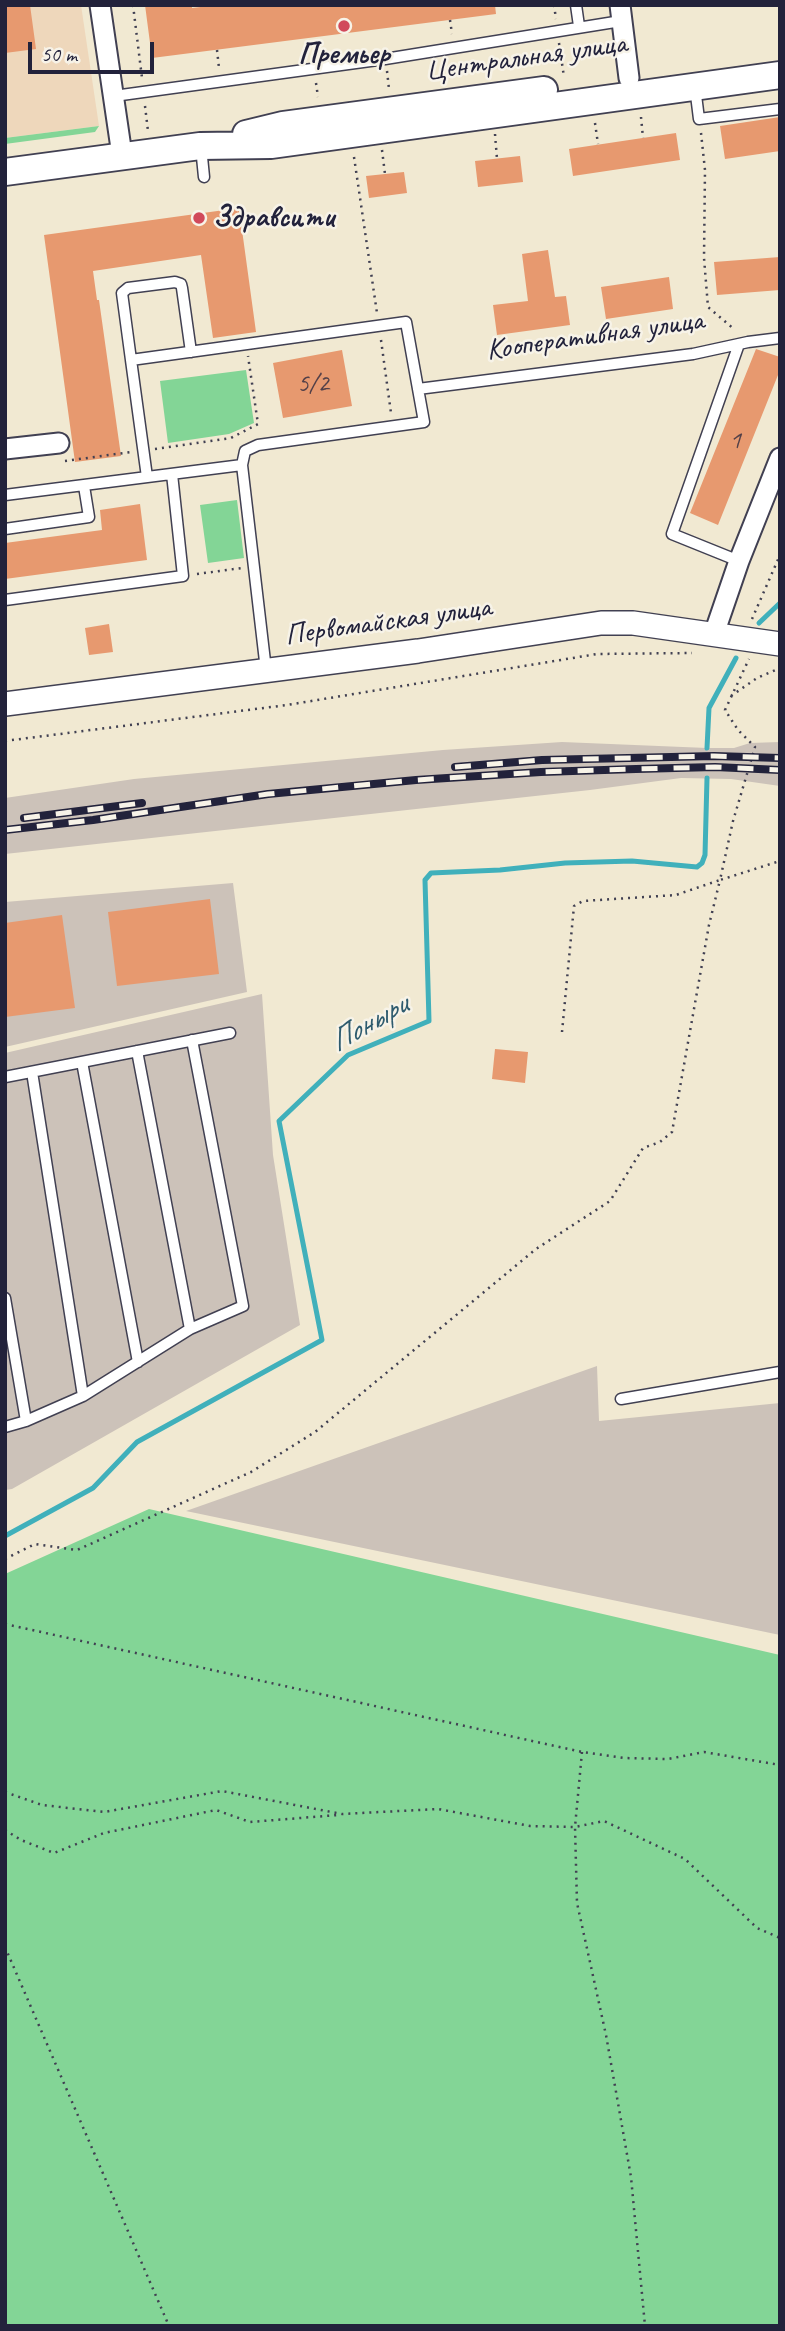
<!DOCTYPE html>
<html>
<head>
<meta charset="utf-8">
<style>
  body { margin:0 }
  #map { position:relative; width:785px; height:2331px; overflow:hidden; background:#f1e9d2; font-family:Caveat,sans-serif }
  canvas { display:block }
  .frame { position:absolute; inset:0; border:7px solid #22223b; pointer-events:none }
  .scale { position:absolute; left:28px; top:42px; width:126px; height:32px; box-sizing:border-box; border:4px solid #22223b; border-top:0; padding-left:9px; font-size:21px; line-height:24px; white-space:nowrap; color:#22223b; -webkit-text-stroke:5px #f7f3e8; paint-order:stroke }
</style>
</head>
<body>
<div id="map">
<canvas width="785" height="2331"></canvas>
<div class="frame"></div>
<div class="scale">50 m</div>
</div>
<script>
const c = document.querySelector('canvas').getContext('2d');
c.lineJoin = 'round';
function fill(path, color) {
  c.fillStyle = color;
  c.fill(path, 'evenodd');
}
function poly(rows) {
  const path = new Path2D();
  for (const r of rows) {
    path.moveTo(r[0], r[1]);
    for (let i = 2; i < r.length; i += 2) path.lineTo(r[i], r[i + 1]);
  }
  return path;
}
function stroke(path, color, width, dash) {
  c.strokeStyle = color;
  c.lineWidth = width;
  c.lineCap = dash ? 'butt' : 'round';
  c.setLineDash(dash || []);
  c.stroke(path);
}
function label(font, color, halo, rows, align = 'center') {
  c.font = font + ' Caveat,sans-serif';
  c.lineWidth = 5;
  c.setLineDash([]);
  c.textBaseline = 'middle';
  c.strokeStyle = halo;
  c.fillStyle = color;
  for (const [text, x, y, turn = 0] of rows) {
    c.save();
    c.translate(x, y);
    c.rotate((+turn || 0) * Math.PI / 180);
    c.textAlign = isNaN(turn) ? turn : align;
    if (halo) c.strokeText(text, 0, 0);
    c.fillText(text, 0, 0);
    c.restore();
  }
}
const built = poly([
  [5,5,81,5,99,126,5,138]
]);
const industrial = poly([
  [562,742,707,748,734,748,750,743,780,742,780,786,731,779,681,778,590,790,5,854,5,798,134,779,443,750],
  [233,883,247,992,5,1047,5,902],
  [262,994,273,1155,300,1325,12,1489,5,1490,5,1053],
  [597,1366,599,1421,780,1403,780,1635,186,1511]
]);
const green = poly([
  [99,126,95,132,5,144,5,138],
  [246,370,254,423,229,434,168,443,160,381],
  [237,500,244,558,208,563,200,505],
  [149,1509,780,1655,780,2326,5,2326,5,1574]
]);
const stream = poly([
  [759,623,780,603],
  [707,748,709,708,736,658],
  [5,1536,93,1488,137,1442,322,1340,279,1121,348,1055,429,1021,425,880,431,873,500,870,565,863,632,861,697,867,702,863,705,855,707,778]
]);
const building = poly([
  [5,5,30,5,36,49,5,53],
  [145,5,192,5,192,8,217,5,495,5,496,14,152,58],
  [780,117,780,151,725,159,720,126],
  [676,133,680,160,573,176,569,149],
  [520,156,523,182,478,187,475,161],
  [404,172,407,193,369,198,366,176],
  [239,208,256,332,213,338,201,255,93,271,97,300,99,300,121,456,75,462,44,235],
  [548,250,555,297,566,296,570,325,497,335,493,305,528,301,522,254],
  [780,257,780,290,717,295,714,262],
  [669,277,673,309,606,319,601,287],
  [756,349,780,357,780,370,718,525,690,513],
  [342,350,352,406,283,418,273,363],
  [140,504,147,560,5,579,5,543,102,530,100,510],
  [109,624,113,652,89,655,85,628],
  [210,899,219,974,117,986,108,912],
  [62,915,75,1008,5,1017,5,923],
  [495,1049,528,1052,525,1083,492,1079]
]);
const path = poly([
  [133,5,142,78],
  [212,5,212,6],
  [554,5,556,19],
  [450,20,452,34],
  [559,43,564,77],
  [217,50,219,68],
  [387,71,389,89],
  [316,83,318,97],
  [145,106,148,131],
  [641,117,643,138],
  [595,123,598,144],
  [701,133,705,170,704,258,708,307,735,330],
  [495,134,497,159],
  [382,150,385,174],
  [354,157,377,313],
  [381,340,391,413],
  [155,449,231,438,258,424,248,356],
  [65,461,131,452],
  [197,574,242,568],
  [752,619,780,555],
  [731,696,757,678,780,668],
  [5,741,287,705,597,654,692,653],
  [562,1032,574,906,583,901,676,895,720,880,733,821,755,747,738,730,725,710,749,659],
  [5,1559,35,1544,77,1550,251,1472,315,1432,536,1249,610,1201,643,1148,660,1142,672,1132,709,925,720,880,780,861],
  [5,1624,582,1752,624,1758,668,1759,704,1752,780,1765],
  [582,1752,575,1827,577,1903,606,2035,631,2177,645,2326],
  [5,1792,42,1805,104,1812,222,1791,342,1814,438,1809,530,1826,575,1827,604,1821,685,1859,757,1928,780,1938],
  [5,1830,21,1840,54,1853,104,1833,216,1810,250,1822,338,1815],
  [5,1947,169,2326]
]);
const service = poly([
  [576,5,579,26],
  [695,87,699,119,780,109],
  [114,96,385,59,621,21],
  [201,147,204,177],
  [131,360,122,293,128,288,175,282,181,284,182,288,191,352],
  [418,389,693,354,748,342,780,338],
  [147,477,131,360,406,322,424,422,258,445,245,451,242,465,266,670],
  [5,495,242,465],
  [5,529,89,517,84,486],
  [739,561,672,534,739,344],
  [5,600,183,576,172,474],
  [137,1051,190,1329],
  [82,1062,138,1362],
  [32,1072,83,1396],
  [5,1077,230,1033],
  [5,1298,26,1421],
  [621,1399,780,1372],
  [5,1427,26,1421,83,1396,190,1329,243,1306,192,1040]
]);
const minor = poly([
  [100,5,122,155],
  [620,5,629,78],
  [5,449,59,443],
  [714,634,739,561,780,458]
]);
const tertiary = poly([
  [5,704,418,651,601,623,633,623,780,644]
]);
const secondary = poly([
  [246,134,283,125,544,90],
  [5,172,200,146,271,145,780,75]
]);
const rail = poly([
  [455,767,542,760,714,756,780,758],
  [24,818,142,803],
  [5,830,93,820,268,794,416,780,541,772,636,769,715,767,780,770]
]);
const markers = [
  [344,26,7,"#d1495b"],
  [199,218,7,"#d1495b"]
];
const numberNames = [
  ["5/2",313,384],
  ["1",735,441]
];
const poiNames = [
  ["Премьер",344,55],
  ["Здравсити",213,218,"left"]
];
const streetNames = [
  ["Центральная улица",526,58,-8],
  ["Кооперативная улица",595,336,-8],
  ["Первомайская улица",388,622,-8]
];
const waterNames = [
  ["Поныри",369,1024,-30]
];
fill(built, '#eed7bb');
fill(industrial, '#ccc2b9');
fill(green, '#83d596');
stroke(stream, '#40b0bb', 5);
fill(building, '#e7996f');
stroke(service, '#414052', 13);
stroke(minor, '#414052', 23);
stroke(tertiary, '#414052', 26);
stroke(secondary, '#414052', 30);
stroke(path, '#414052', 2.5, [2, 5]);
stroke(service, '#fff', 10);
stroke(minor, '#fff', 19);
stroke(tertiary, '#fff', 23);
stroke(secondary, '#fff', 26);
stroke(rail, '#22223b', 8);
stroke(rail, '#f7f3e8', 5, [16]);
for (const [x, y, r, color] of markers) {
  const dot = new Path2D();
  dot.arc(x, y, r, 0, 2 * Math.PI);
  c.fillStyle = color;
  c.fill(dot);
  stroke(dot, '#f7f3e8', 2.5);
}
label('26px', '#534048', null, numberNames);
label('bold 30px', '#22223b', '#f7f3e8', poiNames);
label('30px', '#22223b', '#f7f3e8', streetNames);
label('italic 32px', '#2e5b6e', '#f7f3e8', waterNames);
</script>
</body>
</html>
